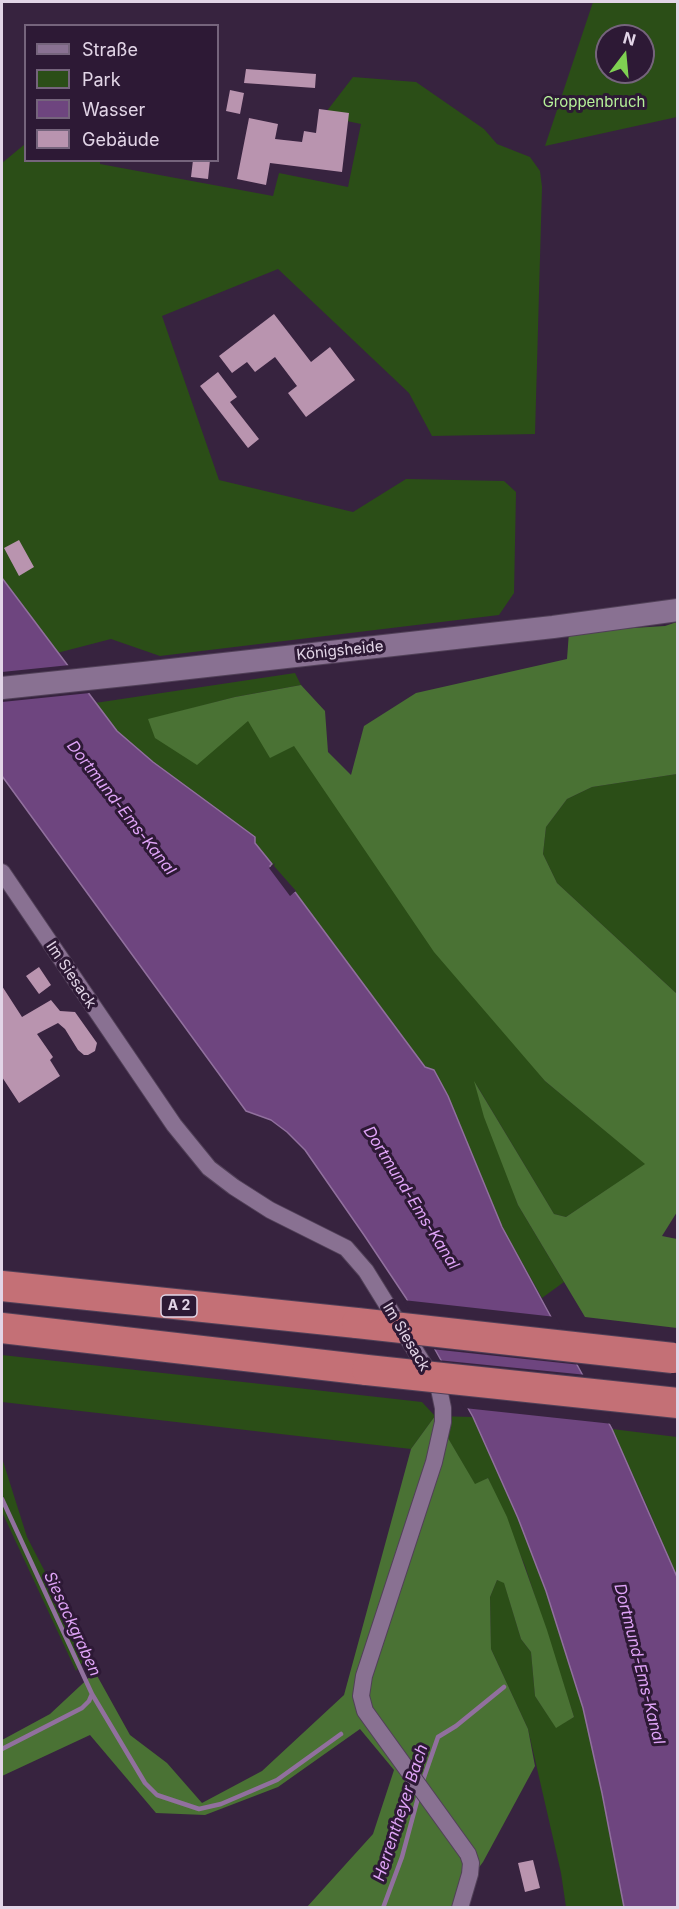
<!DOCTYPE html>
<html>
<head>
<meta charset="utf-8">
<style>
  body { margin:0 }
  #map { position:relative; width:679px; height:1909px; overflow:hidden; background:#37233f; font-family:Inter,sans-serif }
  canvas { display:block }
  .frame { position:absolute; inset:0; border:3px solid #e2d5e7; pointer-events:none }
  .legend { position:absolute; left:24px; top:24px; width:195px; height:138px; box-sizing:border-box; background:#2d1935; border:2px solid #75647c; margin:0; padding:8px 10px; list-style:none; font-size:18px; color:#e2d5e7 }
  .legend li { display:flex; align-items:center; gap:12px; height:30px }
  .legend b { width:30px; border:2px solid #75647c }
  .north { position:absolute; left:595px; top:24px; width:60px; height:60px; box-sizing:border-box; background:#2d1935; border:2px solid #75647c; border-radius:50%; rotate:16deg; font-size:16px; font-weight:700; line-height:24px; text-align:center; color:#e2d5e7 }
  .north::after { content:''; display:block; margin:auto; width:21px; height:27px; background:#7fd052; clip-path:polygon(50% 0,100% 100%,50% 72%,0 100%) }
</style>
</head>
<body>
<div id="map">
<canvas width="679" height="1909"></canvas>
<div class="frame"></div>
<ul class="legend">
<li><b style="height:8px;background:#897192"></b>Straße</li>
<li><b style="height:16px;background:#2b4e17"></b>Park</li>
<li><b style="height:16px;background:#6e457f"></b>Wasser</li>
<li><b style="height:16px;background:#b994af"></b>Gebäude</li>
</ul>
<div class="north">N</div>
</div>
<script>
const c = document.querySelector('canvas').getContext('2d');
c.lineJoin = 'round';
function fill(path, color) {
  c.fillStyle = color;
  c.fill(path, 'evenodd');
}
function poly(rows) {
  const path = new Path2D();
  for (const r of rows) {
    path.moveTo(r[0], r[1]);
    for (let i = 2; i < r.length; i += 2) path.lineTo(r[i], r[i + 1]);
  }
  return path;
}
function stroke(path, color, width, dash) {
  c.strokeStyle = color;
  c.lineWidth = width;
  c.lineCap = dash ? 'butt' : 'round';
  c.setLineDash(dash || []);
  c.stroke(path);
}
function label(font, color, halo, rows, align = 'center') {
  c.font = font + ' Inter,sans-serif';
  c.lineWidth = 6;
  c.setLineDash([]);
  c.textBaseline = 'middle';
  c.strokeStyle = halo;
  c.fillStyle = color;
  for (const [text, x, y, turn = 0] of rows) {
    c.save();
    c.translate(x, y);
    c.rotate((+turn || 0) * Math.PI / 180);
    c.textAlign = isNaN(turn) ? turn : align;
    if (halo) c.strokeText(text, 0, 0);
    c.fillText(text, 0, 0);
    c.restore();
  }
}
const green = poly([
  [593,2,677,2,677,117,545,146],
  [607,36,643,36,643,72,607,72],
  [353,77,416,82,484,129,497,144,530,157,540,171,542,187,535,434,432,436,409,393,278,269,162,316,219,480,353,512,406,479,504,481,516,492,514,593,499,615,160,656,111,639,57,653,2,578,2,163,25,144,26,160,100,161,100,164,273,196,279,173,348,187,361,124,323,116],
  [295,673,301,685,235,697,148,720,248,720,294,745,333,802,545,1081,646,1164,566,1217,554,1214,476,1084,518,1205,564,1282,542,1298,502,1227,448,1096,434,1070,425,1067,295,892,292,894,270,865,272,863,255,843,255,837,153,762,117,731,95,703],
  [677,774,677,994,557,883,543,854,546,827,567,799,592,787],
  [2,1355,422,1402,435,1416,473,1417,518,1518,546,1591,564,1645,583,1708,602,1793,624,1907,566,1907,561,1873,528,1729,491,1649,490,1597,497,1580,504,1582,521,1639,531,1652,535,1696,556,1727,574,1717,525,1566,488,1478,475,1485,435,1416,411,1449,2,1402],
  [612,1429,677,1437,677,1577,647,1506],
  [2,1458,27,1537,88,1655,76,1671,2,1512]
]);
const forest = poly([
  [677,622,677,774,592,787,567,799,546,827,543,854,557,883,677,994,677,1212,662,1236,677,1239,677,1328,585,1317,518,1205,484,1117,474,1081,554,1214,566,1217,645,1164,545,1081,434,952,294,746,270,758,248,721,197,765,155,738,148,719,235,697,301,685,325,711,328,752,351,775,364,726,416,693,567,659,569,632,665,626],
  [435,1416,475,1484,488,1478,507,1517,547,1630,574,1717,556,1728,535,1696,531,1652,521,1639,504,1583,497,1580,490,1597,491,1649,528,1729,535,1766,483,1862,474,1874,463,1907,307,1907,373,1834,394,1770,360,1729,278,1787,205,1815,156,1813,90,1735,2,1776,2,1740,50,1714,95,1672,130,1735,167,1763,202,1803,262,1771,344,1695,411,1449]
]);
const water = poly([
  [2,578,117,731,153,762,255,837,255,843,272,864,270,866,292,893,295,892,425,1067,434,1070,448,1096,502,1227,612,1429,677,1577,677,1907,624,1907,602,1793,583,1708,546,1591,518,1518,473,1417,406,1298,364,1235,305,1150,287,1132,271,1120,246,1111,2,776,2,578]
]);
const pier = poly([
  [70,665,90,693,2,702,2,672],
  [275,863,274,866,296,891,290,896,269,868],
  [403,1300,556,1317,581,1365,431,1349],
  [437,1360,587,1375,613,1424,464,1408]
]);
const stream = poly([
  [2,1499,92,1694,89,1701,82,1708,2,1749],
  [92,1694,145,1783,157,1795,199,1809,221,1804,277,1780,341,1734],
  [422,1783,438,1737,456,1726,504,1687],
  [383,1908,402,1857,419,1794]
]);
const building = poly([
  [246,69,316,74,315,88,244,83],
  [230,90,244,93,240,114,226,111],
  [319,109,349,113,342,172,270,163,266,185,237,179,249,118,278,124,275,139,302,142,304,131,316,133],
  [193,160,210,160,208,179,191,177],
  [274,314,311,362,330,347,355,380,306,417,288,393,297,386,275,357,255,372,247,362,232,373,219,356],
  [218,372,237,397,230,402,259,439,248,448,200,386],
  [19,540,34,567,19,576,4,548],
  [39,967,51,985,39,994,26,976],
  [2,986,22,1017,51,1000,60,1011,75,1012,97,1043,95,1051,88,1055,84,1055,78,1050,65,1029,58,1023,37,1034,53,1057,50,1060,60,1076,19,1103,2,1077],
  [533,1860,540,1888,525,1892,518,1863]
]);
const minor = poly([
  [2,872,174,1125,209,1168,234,1187,270,1210,346,1248,366,1271,439,1389,443,1408,443,1422,434,1462,364,1676,361,1696,365,1711,468,1854,471,1863,470,1874,460,1908]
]);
const secondary = poly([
  [2,688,144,673,553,627,678,610]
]);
const motorway = poly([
  [2,1286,357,1323],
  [2,1328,367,1370]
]);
const motorwayBridge = poly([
  [357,1323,673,1358],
  [367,1370,678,1403]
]);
const shields = [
  [179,1306,36]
];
const shieldNames = [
  ["A 2",179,1306]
];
const parkNames = [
  ["Groppenbruch",594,102]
];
const streetNames = [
  ["Königsheide",340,651,-6],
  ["Im Siesack",71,975,56],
  ["Im Siesack",406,1337,59]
];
const waterNames = [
  ["Dortmund-Ems-Kanal",121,808,52],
  ["Dortmund-Ems-Kanal",411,1198,58],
  ["Siesackgraben",72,1624,65],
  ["Dortmund-Ems-Kanal",639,1664,76],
  ["Herrentheyer Bach",401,1813,-72]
];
fill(green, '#2b4e17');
fill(forest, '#4a7234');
fill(water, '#6e457f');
stroke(water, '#91709e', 1.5);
fill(pier, '#37233f');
stroke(stream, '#91709e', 4.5);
fill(building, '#b994af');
stroke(minor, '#514058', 18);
stroke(secondary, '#514058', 24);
stroke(motorway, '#514058', 32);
stroke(minor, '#897192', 16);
stroke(secondary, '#897192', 22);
stroke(motorway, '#c47076', 30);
stroke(motorwayBridge, '#514058', 32, []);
stroke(motorwayBridge, '#c47076', 30);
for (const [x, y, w] of shields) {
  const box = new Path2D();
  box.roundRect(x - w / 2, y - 11, w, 22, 4.5);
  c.fillStyle = '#2d1935';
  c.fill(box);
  stroke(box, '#e2d5e7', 1.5);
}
label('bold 14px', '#e2d5e7', null, shieldNames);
label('15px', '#b6f199', '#2d1935', parkNames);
label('15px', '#e2d5e7', '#2d1935', streetNames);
label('italic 16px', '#e0a4f8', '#2d1935', waterNames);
</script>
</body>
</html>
